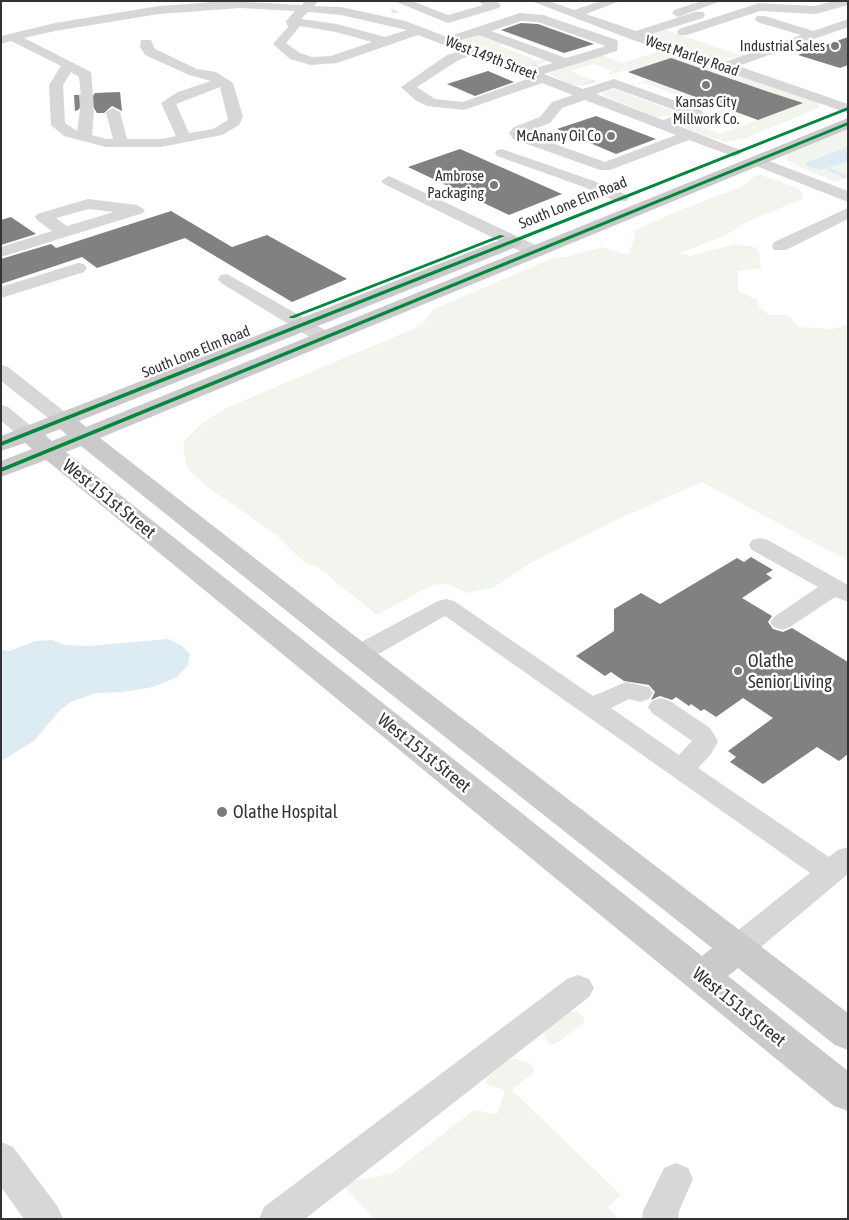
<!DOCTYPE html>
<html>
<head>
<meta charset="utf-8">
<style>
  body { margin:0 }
  #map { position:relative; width:849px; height:1220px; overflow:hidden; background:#fff; font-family:"Asap Condensed",sans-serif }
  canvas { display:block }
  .frame { position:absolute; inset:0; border:2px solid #333; pointer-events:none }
</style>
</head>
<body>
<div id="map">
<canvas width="849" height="1220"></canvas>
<div class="frame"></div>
</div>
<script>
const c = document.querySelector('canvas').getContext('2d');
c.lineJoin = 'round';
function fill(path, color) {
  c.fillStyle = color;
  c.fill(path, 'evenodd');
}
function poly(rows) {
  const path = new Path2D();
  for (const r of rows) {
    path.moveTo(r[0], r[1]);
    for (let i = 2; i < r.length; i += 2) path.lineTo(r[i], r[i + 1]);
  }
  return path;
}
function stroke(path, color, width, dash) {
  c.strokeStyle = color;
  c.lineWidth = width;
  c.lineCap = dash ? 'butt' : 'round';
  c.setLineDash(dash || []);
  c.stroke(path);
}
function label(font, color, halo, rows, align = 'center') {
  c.font = font + ' "Asap Condensed",sans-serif';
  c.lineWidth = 5;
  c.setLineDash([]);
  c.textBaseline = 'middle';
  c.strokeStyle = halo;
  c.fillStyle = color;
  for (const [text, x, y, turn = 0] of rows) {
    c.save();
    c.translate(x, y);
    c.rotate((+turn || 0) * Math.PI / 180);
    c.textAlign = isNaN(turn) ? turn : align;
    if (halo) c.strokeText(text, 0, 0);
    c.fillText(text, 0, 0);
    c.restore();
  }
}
const green = poly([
  [666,30,737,54,740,56,721,61,653,37,654,33],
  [479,35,504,44,500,46,539,61,545,59,550,61,534,66,523,66,464,43,465,39],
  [662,50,816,101,821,107,746,138,725,142,687,129,684,125,697,120,699,121,694,124,720,134,802,103,671,58,629,72,625,70,611,75,608,73,613,71,593,64,570,71,593,80,585,84,597,82,586,86,573,85,548,74,601,55,623,63],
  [648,79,699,98,692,100,645,83,635,84],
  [615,89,677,112,678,113,669,116,656,117,602,95,604,92],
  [724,108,746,116,732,121,715,115,706,116],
  [848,128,848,177,835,182,787,161,787,155,791,152],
  [758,174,798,188,803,194,801,200,752,219,726,235,680,253,689,256,736,244,754,247,759,251,761,268,738,271,738,291,757,300,758,306,769,315,784,315,791,318,799,327,833,329,848,324,848,561,702,482,616,520,570,543,531,563,494,587,467,593,448,584,432,585,377,615,316,566,305,563,275,534,206,486,188,469,183,448,185,440,202,423,226,408,413,329,421,325,434,309,556,257,566,257,602,247,624,254,629,253,635,236,633,231,683,209,741,187],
  [577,1011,584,1017,584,1022,556,1044,550,1044,546,1041,544,1034,547,1028,566,1013],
  [515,1059,530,1063,535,1071,512,1090,621,1195,608,1207,619,1219,374,1219,344,1186,355,1180,391,1174,474,1110,497,1114,505,1090,490,1086,486,1083,486,1079,507,1061]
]);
const water = poly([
  [848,147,848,162,820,170,808,167,805,163],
  [168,639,181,645,190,654,188,665,177,677,153,687,123,692,96,693,71,702,61,709,34,741,1,761,1,650,10,651,35,641,52,640,65,645,88,646]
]);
const stream = poly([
  [391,9,393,9,399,12,397,13,392,13,391,9],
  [531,63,533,63,539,66,536,67,531,65,531,63],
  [594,80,596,81,595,82,586,84,584,83,594,80],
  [827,168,829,168,847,176,848,177,845,178,827,170,827,168]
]);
const building = poly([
  [521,23,538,24,594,44,564,53,501,30],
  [848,37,848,65,840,68,798,55],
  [671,58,766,91,803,103,758,120,628,72],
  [488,71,514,82,475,96,447,84],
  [120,92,122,111,112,106,104,113,97,113,92,105,82,105,78,110,75,111,74,95,79,95,81,99,91,99,95,93],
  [596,116,656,139,616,154,557,129],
  [460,149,562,194,509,215,408,167],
  [171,211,232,247,267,235,347,279,292,302,185,238,97,268,82,257,1,284,1,259,51,244,56,248],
  [11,217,36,234,1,245,1,220],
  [751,557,773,570,766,574,772,578,742,598,772,616,768,622,773,629,783,632,792,628,848,662,848,754,839,761,817,747,763,784,730,762,736,757,728,751,773,718,743,698,716,717,704,709,701,711,691,704,689,706,676,697,672,700,660,696,651,700,655,692,649,685,624,681,611,672,605,676,576,656,614,631,614,609,641,593,660,604,737,558,744,562]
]);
const minorTunnel = poly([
  [86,94,87,110]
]);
const minor = poly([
  [228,1,302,5,305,1,318,1,314,6,341,7,405,21,447,37,520,13,543,15,617,40,618,43,617,51,544,74,583,89,614,79,701,110,703,113,701,116,676,125,740,150,742,153,735,157,689,140,610,170,600,170,513,139,509,133,514,127,540,117,552,102,573,95,542,83,464,110,427,106,415,100,401,87,447,55,460,51,418,35,337,63,311,65,290,59,273,44,288,27,286,21,295,11,240,8,159,14,55,31,24,38,91,72,93,94,91,97,81,97,79,77,71,72,63,85,65,123,77,131,80,110,82,107,92,107,94,110,92,135,106,139,113,139,106,112,113,108,120,112,127,139,161,139,176,136,161,103,178,92,211,81,189,75,145,55,140,47,141,40,151,40,155,49,197,69,216,72,233,83,243,117,239,125,222,135,161,147,106,147,64,136,51,125,49,85,61,66,11,41,1,44,1,36,55,23,159,6,228,1],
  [308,12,341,15,407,30,385,37,337,24,301,19,308,12],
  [521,21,538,22,606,46,566,58,491,31,521,21],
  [300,26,336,32,372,42,331,56,312,57,300,53,286,43,300,26],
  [479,35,553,63,532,69,458,41,479,35],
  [471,55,530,78,463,102,435,99,417,87,457,61,471,55],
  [220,87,228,120,213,129,189,133,176,104,220,87],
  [614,88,683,113,663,120,596,94,614,88],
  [585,100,676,135,605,162,524,133,550,123,562,108,585,100],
  [394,1,412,1,448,15,483,5,478,1,496,1,501,5,499,8,448,23,394,1],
  [531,1,549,1,574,10,601,1,620,1,586,14,636,31,695,12,703,12,705,15,703,18,648,35,725,62,801,35,757,22,755,19,757,16,765,16,813,31,848,19,848,27,738,66,848,104,848,113,630,39,531,1],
  [702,1,721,1,678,17,672,13,674,10,702,1],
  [833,1,848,1,848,5,816,14,760,11,687,35,679,35,677,32,679,29,759,3,815,6,833,1],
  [502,149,594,181,627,195,629,198,627,201,615,201,584,187,497,156,495,153,497,150,502,149],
  [756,156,848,191,848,202,751,164,748,161,756,156],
  [389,176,542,248,544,252,542,256,530,256,384,184,381,181,389,176],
  [88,199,137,205,145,210,143,213,1,257,1,247,52,231,37,220,35,217,37,214,88,199],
  [89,209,114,212,67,226,56,218,89,209],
  [848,208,848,219,786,250,774,250,772,246,774,242,848,208],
  [78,263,84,264,87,268,84,272,1,298,1,287,78,263],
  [227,274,332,334,334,338,332,342,318,342,221,283,218,279,221,275,227,274],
  [1,365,8,367,70,416,73,420,70,424,63,426,56,424,1,381,1,365],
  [1,405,8,407,36,430,39,434,36,438,29,440,22,438,1,421,1,405],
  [760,538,768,540,848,585,848,602,835,597,790,627,782,630,774,627,770,622,774,617,818,587,752,550,749,545,752,540,760,538],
  [446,599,454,601,593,696,626,682,649,687,653,693,649,699,640,702,629,699,611,708,679,755,692,741,652,713,648,707,652,701,661,698,670,701,710,728,718,741,711,754,698,768,829,857,838,850,848,847,848,874,749,957,738,960,727,957,723,948,727,939,810,873,445,616,368,660,359,662,350,660,347,654,350,648,438,601,446,599],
  [578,975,589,979,594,988,589,997,305,1219,259,1219,264,1207,567,979,578,975],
  [1,1142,13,1147,58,1207,63,1219,24,1219,1,1187,1,1142],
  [676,1163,688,1168,693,1179,679,1211,678,1219,642,1219,643,1211,664,1168,676,1163]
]);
const major = poly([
  [848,118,848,129,100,438,369,647,848,1013,848,1050,835,1045,738,968,728,976,848,1071,848,1111,834,1106,688,987,46,460,1,477,1,461,32,449,25,443,1,451,1,436,505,238,512,236,519,238,522,242,519,246,79,421,86,427,848,118],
  [60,429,67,435,52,441,45,435,60,429],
  [81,446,349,661,712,948,702,956,66,452,81,446]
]);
const cycleway = poly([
  [848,107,848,110,1,446,1,442,848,107],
  [848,122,848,125,1,472,1,468,848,122],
  [500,235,505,236,294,318,290,318,289,317,500,235]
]);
const markers = [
  [835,46,5,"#7a7a7a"],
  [706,85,5,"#7a7a7a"],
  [611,136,5,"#7a7a7a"],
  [494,185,5,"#7a7a7a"],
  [738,671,5,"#7a7a7a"],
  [222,812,6,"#7a7a7a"]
];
const farPoinames = [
  ["Industrial Sales",825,46],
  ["Kansas City",706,102,"center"],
  ["Millwork Co.",706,119,"center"],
  ["McAnany Oil Co",601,136],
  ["Ambrose",484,176],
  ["Packaging",484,193]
];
const farStreetnames = [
  ["West Marley Road",692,56,19],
  ["West 149th Street",491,58,21],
  ["South Lone Elm Road",573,203,-22],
  ["South Lone Elm Road",196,352,-22]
];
const streetNames = [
  ["West 151st Street",109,499,39],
  ["West 151st Street",424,753,39],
  ["West 151st Street",739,1007,39]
];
const poiNames = [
  ["Olathe",748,661],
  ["Senior Living",748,682],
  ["Olathe Hospital",233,812]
];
fill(green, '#f1f5ed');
fill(water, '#ddebf3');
fill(stream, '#ddebf3');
fill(building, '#818181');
stroke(minorTunnel, '#d6d6d6', 14, [14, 7]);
fill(minor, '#d7d7d7');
fill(major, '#cacaca');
fill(cycleway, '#00873e');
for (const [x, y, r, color] of markers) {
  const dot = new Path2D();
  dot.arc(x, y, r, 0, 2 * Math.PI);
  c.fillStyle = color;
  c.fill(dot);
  stroke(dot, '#fff', 2);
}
label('15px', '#333', '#fff', farPoinames, 'right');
label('15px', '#333', '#fff', farStreetnames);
label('18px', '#333', '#fff', streetNames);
label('18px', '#333', '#fff', poiNames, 'left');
</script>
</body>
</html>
